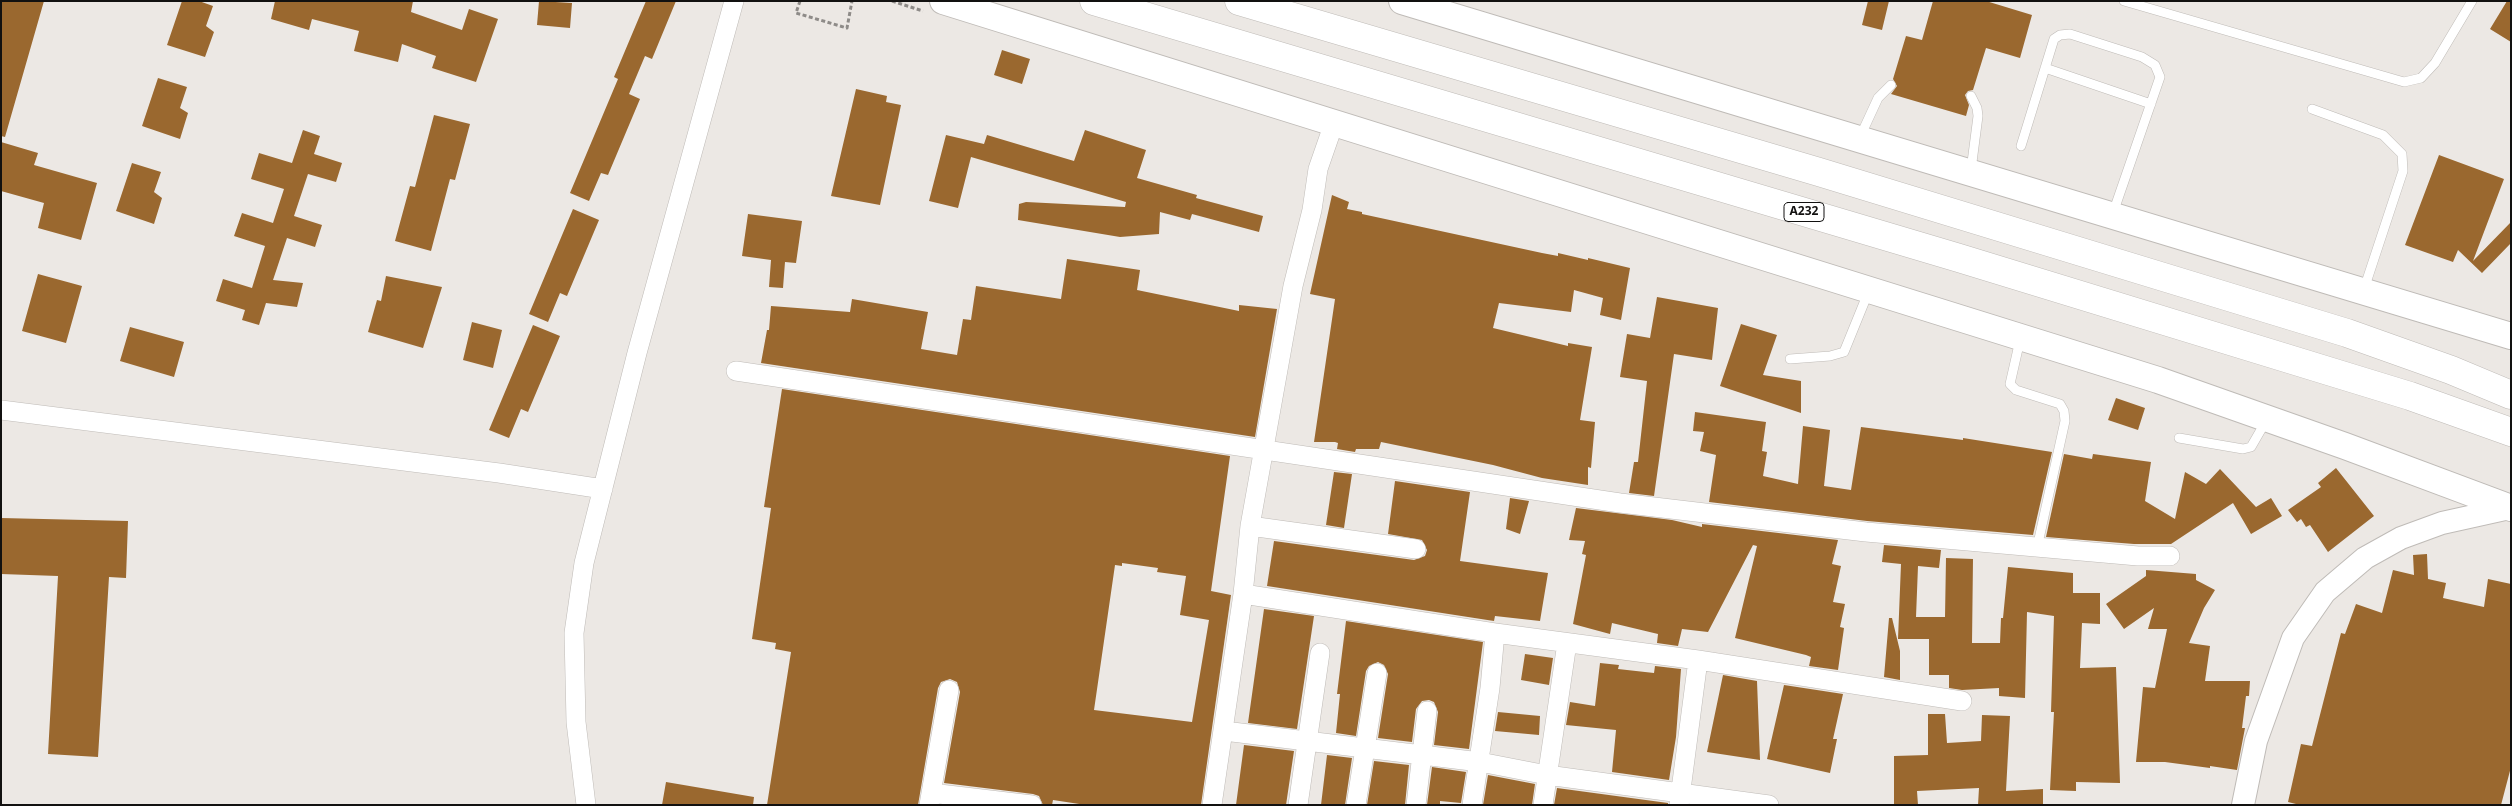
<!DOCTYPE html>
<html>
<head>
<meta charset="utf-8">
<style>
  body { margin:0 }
  #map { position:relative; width:2512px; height:806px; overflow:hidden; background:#ece8e4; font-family:"Noto Sans",sans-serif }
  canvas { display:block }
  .frame { position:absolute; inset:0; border:2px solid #121110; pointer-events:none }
</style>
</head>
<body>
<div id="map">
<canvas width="2512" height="806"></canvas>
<div class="frame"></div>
</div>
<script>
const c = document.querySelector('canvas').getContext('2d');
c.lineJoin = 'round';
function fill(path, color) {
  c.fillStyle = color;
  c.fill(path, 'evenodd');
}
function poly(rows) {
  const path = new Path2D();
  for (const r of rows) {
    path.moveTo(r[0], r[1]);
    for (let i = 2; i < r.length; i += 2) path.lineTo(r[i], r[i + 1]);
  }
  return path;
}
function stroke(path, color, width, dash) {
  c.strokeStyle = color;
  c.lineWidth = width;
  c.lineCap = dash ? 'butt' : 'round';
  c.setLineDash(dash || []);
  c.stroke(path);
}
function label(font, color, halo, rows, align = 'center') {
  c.font = font + ' "Noto Sans",sans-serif';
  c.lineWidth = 5;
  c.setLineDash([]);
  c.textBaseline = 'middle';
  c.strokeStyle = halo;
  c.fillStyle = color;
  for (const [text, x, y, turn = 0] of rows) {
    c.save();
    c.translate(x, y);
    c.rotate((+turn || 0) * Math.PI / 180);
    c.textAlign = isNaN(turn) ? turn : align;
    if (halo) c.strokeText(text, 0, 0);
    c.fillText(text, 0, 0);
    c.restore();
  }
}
const building = poly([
  [1,1,44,1,5,137,1,136],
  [182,1,199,1,213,6,206,26,214,32,205,57,167,45],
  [275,1,413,1,411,12,462,30,469,9,498,19,476,82,432,68,436,56,402,44,398,62,354,51,359,31,312,19,309,30,271,19],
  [539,1,572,3,570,28,537,25],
  [646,1,676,1,652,59,645,56,629,94,640,99,608,175,601,173,589,201,570,193,618,79,614,77],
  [1868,1,1889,1,1882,30,1862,25],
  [1933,1,1986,1,2032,15,2020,58,1986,48,1973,90,1968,91,1965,95,1969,105,1966,116,1891,94,1897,86,1893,79,1906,36,1922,40],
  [2507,1,2511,1,2511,42,2490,29],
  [1002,50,1030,59,1022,84,994,75],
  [158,78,187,87,180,108,188,113,180,139,142,126],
  [856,89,887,96,886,102,901,105,880,205,831,196],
  [434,115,470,124,455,180,450,179,431,251,395,241,410,186,415,187],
  [303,130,320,136,314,154,342,163,336,182,308,174,294,216,322,225,315,247,287,238,273,280,303,283,297,307,266,303,259,325,242,320,245,310,216,301,223,279,252,288,265,246,234,236,242,213,273,223,284,189,251,179,259,153,292,163],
  [1085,130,1146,150,1137,178,1197,195,1196,198,1263,216,1259,232,1192,214,1190,220,1160,212,1159,234,1120,237,1018,220,1019,204,1026,202,1125,207,1126,202,971,157,958,208,929,201,946,135,984,144,987,135,1074,161],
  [1,142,38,153,34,165,97,183,81,240,38,228,44,203,1,191],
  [2439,155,2504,179,2473,261,2511,222,2511,243,2482,273,2458,250,2453,262,2405,245],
  [132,163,161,172,154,192,162,198,154,224,116,211],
  [1332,195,1349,202,1347,209,1362,212,1362,214,1542,253,1558,256,1558,253,1588,260,1588,258,1630,268,1621,320,1600,315,1603,298,1574,290,1571,312,1499,303,1493,328,1568,346,1568,343,1592,347,1580,420,1595,422,1591,468,1588,467,1588,485,1542,478,1493,465,1381,442,1379,449,1356,449,1355,452,1337,449,1338,443,1335,442,1314,442,1335,299,1310,294],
  [573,209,599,220,567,296,560,293,548,322,529,314],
  [748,214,802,221,796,263,785,262,783,288,769,287,771,260,742,256],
  [1067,259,1140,270,1137,290,1239,311,1239,305,1277,309,1255,437,761,363,767,330,769,330,771,306,850,312,852,299,928,312,921,349,957,355,963,319,971,320,976,286,1061,299],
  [38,274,82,286,66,343,22,331],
  [386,276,442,287,423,348,368,332,377,300,381,301],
  [1657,297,1718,308,1712,360,1674,354,1654,496,1629,493,1634,462,1638,462,1647,381,1620,377,1627,334,1650,338],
  [472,322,502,330,493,368,463,360],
  [1741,324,1777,335,1763,375,1801,381,1801,413,1720,386],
  [533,325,560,336,528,412,521,409,509,438,489,430],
  [130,327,184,342,174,377,120,361],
  [782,389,1230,456,1211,591,1231,595,1201,805,1086,805,1053,800,1052,805,1043,805,1039,796,1033,794,944,783,960,692,957,682,950,679,941,682,938,688,918,805,767,805,791,652,775,649,776,643,752,639,771,508,764,507],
  [1122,563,1158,568,1157,572,1186,576,1180,615,1209,620,1192,722,1094,710,1115,565,1122,566],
  [2116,398,2145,408,2138,430,2108,420],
  [1695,412,1766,422,1762,451,1767,452,1763,476,1798,484,1803,426,1830,430,1824,486,1851,490,1861,427,1963,440,1963,438,2052,452,2033,535,1867,521,1709,502,1716,455,1700,451,1704,432,1693,431],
  [2064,454,2092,459,2093,454,2151,462,2145,501,2175,519,2185,472,2206,484,2220,469,2256,507,2271,498,2282,516,2251,534,2233,503,2171,544,2134,544,2046,537],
  [2336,468,2374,516,2328,552,2310,525,2306,527,2301,519,2297,522,2288,510,2321,487,2318,483],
  [1334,472,1352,474,1344,528,1326,525],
  [1395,481,1470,492,1460,561,1548,573,1540,621,1495,616,1494,621,1267,586,1274,541,1414,560,1425,556,1427,550,1422,540,1388,534],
  [1510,498,1529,501,1520,534,1506,529],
  [1576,508,1672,520,1702,527,1702,524,1838,540,1832,564,1841,566,1833,602,1845,604,1840,627,1844,628,1838,670,1809,666,1811,657,1806,655,1735,638,1757,546,1753,545,1708,632,1682,629,1678,646,1657,643,1658,634,1612,623,1610,634,1573,624,1586,555,1582,554,1585,541,1569,540],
  [1,518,128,521,126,578,109,577,98,757,48,754,58,576,1,574],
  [1884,545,1941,550,1939,568,1918,566,1916,617,1945,617,1946,558,1973,559,1972,643,2000,643,2001,618,2003,618,2008,567,2073,573,2073,593,2100,593,2100,624,2082,623,2080,668,2116,667,2120,783,2076,782,2076,791,2050,790,2054,712,2051,712,2054,616,2027,612,2025,698,1999,696,1999,688,1962,690,1949,688,1949,675,1929,675,1929,639,1898,639,1901,564,1882,562],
  [2427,554,2428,579,2446,583,2443,598,2484,607,2488,579,2511,584,2511,767,2501,805,2300,805,2288,802,2301,744,2312,746,2341,633,2345,634,2356,604,2382,613,2393,570,2414,575,2413,555],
  [2146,570,2196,574,2196,580,2215,590,2204,608,2189,643,2210,646,2205,681,2250,681,2249,696,2246,696,2242,728,2245,728,2237,770,2210,766,2210,768,2165,762,2136,762,2143,687,2155,688,2167,629,2148,629,2154,608,2124,629,2106,604,2146,576],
  [1264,609,1314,616,1297,729,1248,723],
  [1889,618,1892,618,1900,651,1900,680,1884,677],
  [1346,621,1483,642,1469,749,1434,745,1438,712,1434,702,1429,700,1422,701,1416,709,1412,742,1378,738,1388,674,1384,665,1378,662,1369,666,1366,671,1356,736,1336,733,1340,694,1337,694],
  [1525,654,1553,658,1549,685,1521,680],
  [1600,663,1619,665,1618,669,1654,673,1655,666,1681,669,1676,737,1669,780,1612,772,1616,730,1566,725,1570,702,1595,706],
  [1723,675,1757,681,1760,760,1707,752],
  [1784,685,1843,694,1833,739,1837,739,1830,773,1767,759],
  [1498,712,1540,716,1539,735,1495,731],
  [1928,714,1945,714,1947,743,1981,741,1982,715,2010,716,2006,791,2043,789,2043,805,1978,805,1979,788,1917,791,1918,805,1894,805,1894,756,1928,755],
  [1244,745,1294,751,1286,805,1236,805],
  [1327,755,1352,758,1345,805,1321,805],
  [1374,761,1409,765,1405,805,1367,805],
  [1432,767,1466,772,1461,803,1440,801,1440,805,1427,805],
  [1488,775,1535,784,1532,805,1483,805],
  [666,782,754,797,753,805,662,805],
  [1557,788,1668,803,1668,805,1554,805]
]);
const path = poly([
  [800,1,796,13,847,28,852,1],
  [892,1,923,11]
]);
const service = poly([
  [2124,1,2404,82,2421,78,2435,63,2472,1],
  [2045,68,2151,104],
  [2312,109,2383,135,2402,154,2403,171,2364,289],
  [1860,137,1878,98,1891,85],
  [2021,146,2054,39,2060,35,2070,34,2142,57,2155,65,2160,77,2113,213],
  [1971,170,1978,116,1977,108,1971,96],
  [2020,340,2010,384,2016,390,2060,404,2064,411,2065,421,2037,548],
  [1790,359,1830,356,1844,352,1868,293],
  [2179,438,2243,449,2251,447,2266,421]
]);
const minor = poly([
  [736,371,1620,503,1866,532,2138,556,2170,556],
  [1,410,499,473,603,489],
  [1250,526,1416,549],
  [1243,594,1495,633,1698,660,1962,701],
  [1224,731,1480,762,1547,775,1769,805],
  [931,793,1032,805],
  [586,805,576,722,574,633,584,563,637,353,734,1],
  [929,805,949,690],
  [1212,805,1243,594,1250,526,1293,286,1312,210,1318,169,1334,123],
  [1298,805,1320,653],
  [1356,805,1377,673],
  [1416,805,1427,711],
  [1472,805,1490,688,1495,633],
  [1543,805,1567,643],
  [1679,805,1698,660]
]);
const tertiary = poly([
  [2243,805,2256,741,2293,638,2325,592,2365,558,2401,538,2442,523,2510,508]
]);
const secondary = poly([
  [943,1,2158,380,2345,446,2511,508],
  [1402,1,2511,336]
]);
const trunk = poly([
  [1094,1,1959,258,2410,396,2511,432],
  [1239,1,1819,172,2347,333,2451,370,2511,395]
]);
const shields = [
  [1804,212,40]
];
const shieldNames = [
  ["A232",1804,212]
];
fill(building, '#9a682f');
stroke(service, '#bfbbb7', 10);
stroke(minor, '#bfbbb7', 20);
stroke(tertiary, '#bfbbb7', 24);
stroke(secondary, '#bfbbb7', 28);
stroke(trunk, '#bfbbb7', 29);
stroke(path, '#8e8b88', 3, [4, 2.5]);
stroke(service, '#fff', 9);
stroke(minor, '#fff', 19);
stroke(tertiary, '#fff', 22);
stroke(secondary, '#fff', 26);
stroke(trunk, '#fff', 28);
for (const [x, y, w] of shields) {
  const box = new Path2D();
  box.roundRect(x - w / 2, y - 9.5, w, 19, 4);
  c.fillStyle = '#fff';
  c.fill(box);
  stroke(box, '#121110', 1);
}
label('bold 12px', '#121110', null, shieldNames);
</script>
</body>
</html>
